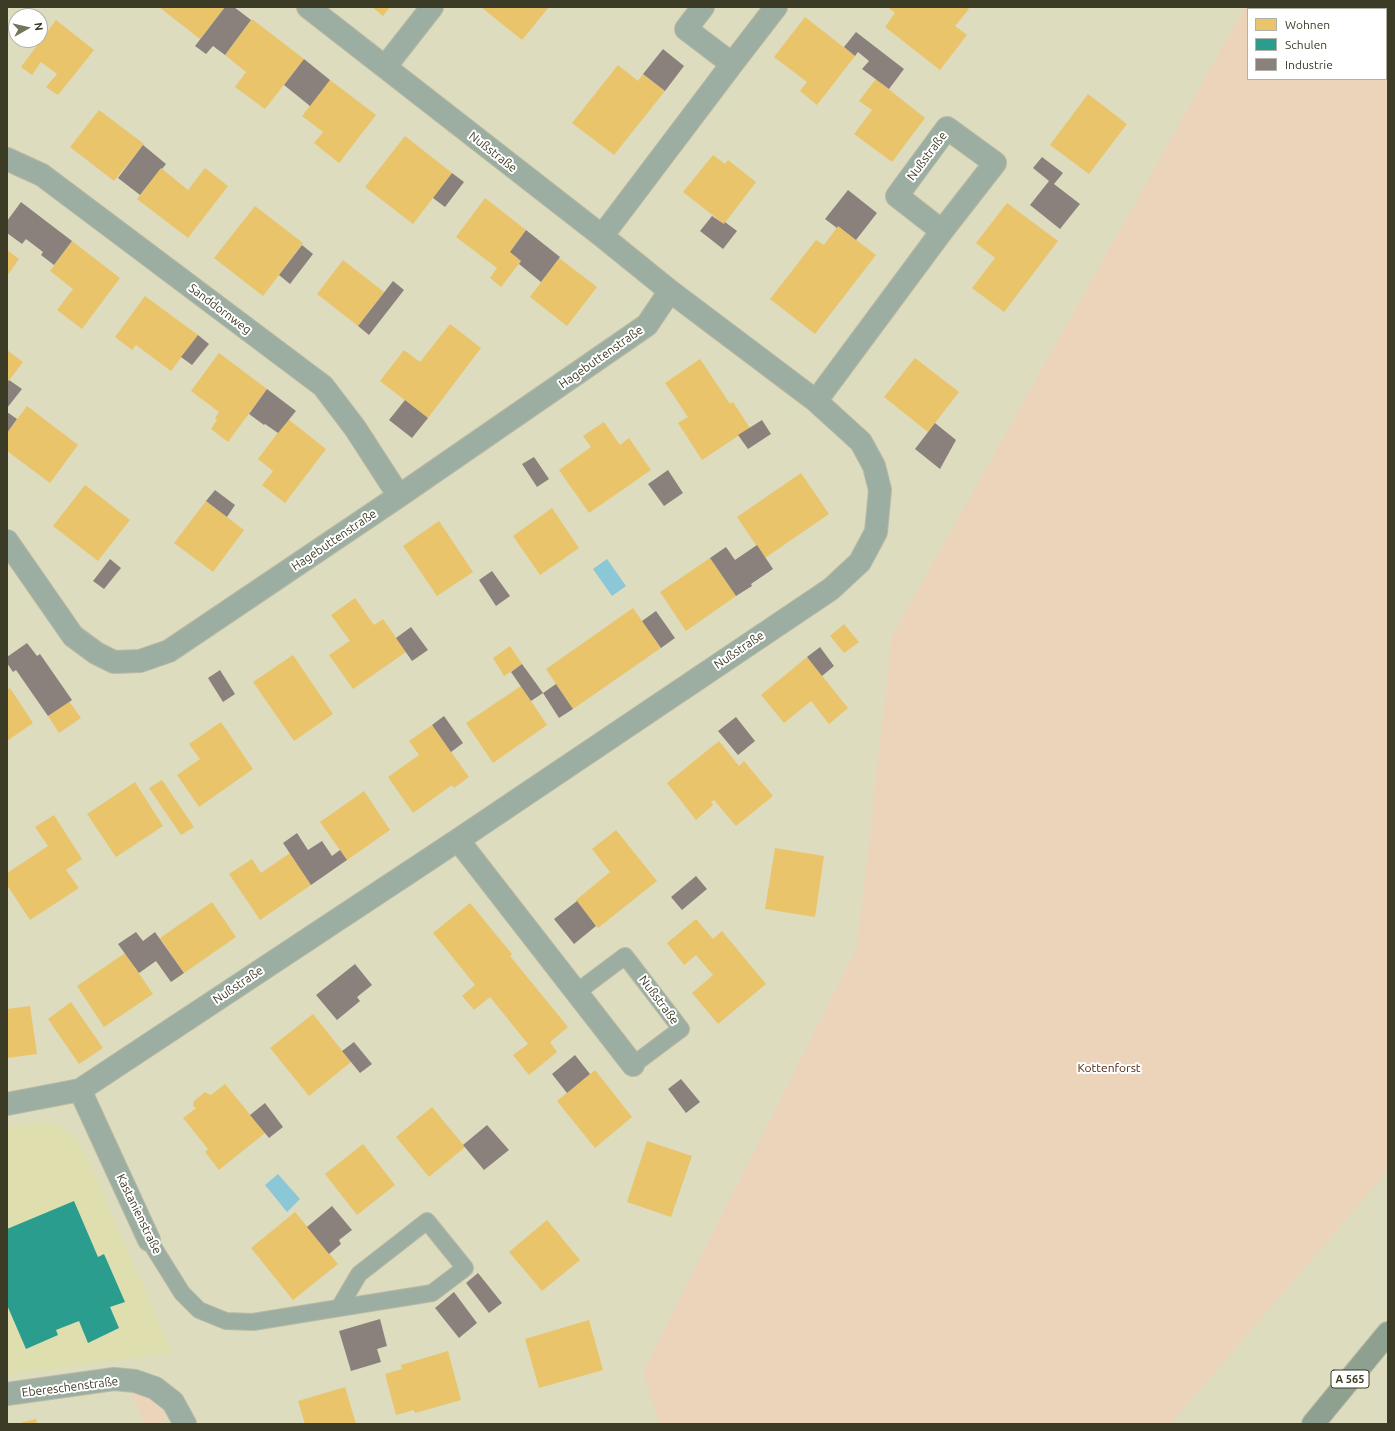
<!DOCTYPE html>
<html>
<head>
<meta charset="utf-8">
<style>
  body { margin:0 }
  #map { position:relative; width:1395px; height:1431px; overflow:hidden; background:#dddcbf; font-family:Ubuntu,sans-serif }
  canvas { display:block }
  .frame { position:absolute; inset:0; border:8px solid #3c3b25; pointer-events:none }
  .legend { position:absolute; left:1247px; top:8px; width:140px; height:72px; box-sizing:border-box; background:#fff; border:1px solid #b1b1a8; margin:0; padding:5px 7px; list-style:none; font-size:12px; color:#3c3b25 }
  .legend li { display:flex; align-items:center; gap:8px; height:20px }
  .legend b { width:20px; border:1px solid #b1b1a8 }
  .north { position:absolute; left:8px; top:8px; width:40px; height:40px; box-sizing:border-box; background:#fff; border:1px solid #b1b1a8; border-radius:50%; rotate:82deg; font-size:11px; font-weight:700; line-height:16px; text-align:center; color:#3c3b25 }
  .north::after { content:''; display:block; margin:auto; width:14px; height:18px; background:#74735b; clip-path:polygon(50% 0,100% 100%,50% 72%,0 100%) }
</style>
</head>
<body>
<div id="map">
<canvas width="1395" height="1431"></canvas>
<div class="frame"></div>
<ul class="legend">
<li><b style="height:11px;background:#e9c46a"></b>Wohnen</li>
<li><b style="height:11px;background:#2a9d8f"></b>Schulen</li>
<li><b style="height:11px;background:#8a817c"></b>Industrie</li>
</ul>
<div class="north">N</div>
</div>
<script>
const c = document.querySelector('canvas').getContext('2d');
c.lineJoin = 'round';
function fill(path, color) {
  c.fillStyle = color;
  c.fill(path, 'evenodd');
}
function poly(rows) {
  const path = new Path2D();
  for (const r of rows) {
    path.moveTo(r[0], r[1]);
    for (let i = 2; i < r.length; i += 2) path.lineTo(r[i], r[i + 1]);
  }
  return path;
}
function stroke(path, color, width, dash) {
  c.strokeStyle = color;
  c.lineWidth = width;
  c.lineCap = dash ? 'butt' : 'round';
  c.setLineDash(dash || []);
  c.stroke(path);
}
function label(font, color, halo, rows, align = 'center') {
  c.font = font + ' Ubuntu,sans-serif';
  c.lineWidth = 4;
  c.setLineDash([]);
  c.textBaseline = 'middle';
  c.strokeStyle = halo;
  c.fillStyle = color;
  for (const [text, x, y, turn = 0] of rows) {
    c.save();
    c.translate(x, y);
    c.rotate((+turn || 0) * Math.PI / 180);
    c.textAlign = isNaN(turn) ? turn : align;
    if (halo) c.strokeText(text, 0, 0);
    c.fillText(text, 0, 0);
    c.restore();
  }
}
const built = poly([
  [38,1122,57,1124,75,1137,86,1154,172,1353,7,1375,7,1126]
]);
const green = poly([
  [1245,7,1388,7,1388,1171,1170,1424,659,1424,643,1372,857,947,892,636],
  [1248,9,1386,9,1386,79,1248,79],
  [131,1392,142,1395,150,1399,165,1413,167,1419,153,1424,144,1424]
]);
const water = poly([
  [607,559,626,586,612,596,593,569],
  [278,1174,300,1199,287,1212,265,1185]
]);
const homes = poly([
  [159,7,225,7,200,39],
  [372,7,390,7,383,16],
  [481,7,549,7,522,40],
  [888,7,966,7,969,9,955,26,967,35,940,70,885,27,895,13],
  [805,17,855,56,817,105,800,91,807,82,774,57],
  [252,19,304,59,265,109,235,87,246,72,225,55],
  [56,20,94,50,58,95,46,87,57,74,41,62,32,75,21,67],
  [618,65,638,81,643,74,665,91,614,155,572,123],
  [876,79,925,118,892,162,854,134,872,110,859,101],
  [330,80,376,115,339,163,314,143,323,132,302,116],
  [1088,94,1127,124,1089,174,1050,145],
  [99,110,144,144,114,181,70,147],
  [405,136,452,173,413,224,365,187],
  [713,155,725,164,728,160,756,182,724,224,683,192],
  [161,168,188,190,205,168,228,186,188,238,137,199],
  [485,198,526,230,510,252,521,261,501,287,490,278,497,268,456,237],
  [1007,203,1058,241,1004,312,972,288,995,258,976,243],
  [255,206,303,243,263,296,214,258],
  [838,226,876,255,815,334,770,299,816,240,824,245],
  [72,241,120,278,82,329,57,310,73,289,50,271],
  [7,250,19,259,7,276],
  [559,258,597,287,567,326,530,297],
  [343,260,384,292,358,326,317,294],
  [145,296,198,335,171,371,136,345,132,350,115,337],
  [450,324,481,348,428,418,380,381,404,350,420,362],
  [7,350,23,362,7,383],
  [219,353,267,389,228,442,211,429,217,420,215,418,219,412,191,391],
  [915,358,959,392,928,432,884,397],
  [700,359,730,404,733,402,750,428,702,460,678,423,688,417,665,383],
  [27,406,78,445,50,483,7,451,7,433],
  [288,419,326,449,285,503,262,485,273,471,258,459],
  [604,422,620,445,629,438,651,470,589,513,559,470,591,447,583,436],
  [801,473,829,514,765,558,737,517],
  [85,485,130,520,98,561,53,526],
  [206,501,244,530,213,572,174,543],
  [552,508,579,548,540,575,513,536],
  [439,521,473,572,437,596,403,546],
  [710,558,736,596,686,631,660,592],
  [355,598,374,625,383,619,406,652,353,689,329,655,350,641,331,615],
  [633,608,661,648,573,709,546,669],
  [844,624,859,642,844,653,830,636],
  [510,646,522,664,504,676,493,658],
  [293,655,333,714,294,741,253,682],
  [807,657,848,708,829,724,811,701,784,723,761,695],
  [521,686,547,725,493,763,466,723],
  [10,688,33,723,7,741,7,690],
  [69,701,81,718,59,733,48,716],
  [221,722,253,769,199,807,177,775,200,759,189,744],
  [432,725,469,777,454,788,452,785,413,813,388,777,419,755,409,741],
  [719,741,739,766,744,761,773,796,736,826,714,800,711,802,713,805,696,820,667,783],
  [162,780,194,827,181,835,149,788],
  [135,782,163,826,116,857,87,814],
  [364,791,390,830,347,860,320,822],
  [54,815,82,859,66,870,79,888,30,920,7,885,7,873,48,846,35,827],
  [616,830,657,881,598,928,576,900,610,872,592,849],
  [775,848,824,856,815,917,765,909],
  [290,853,311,885,260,920,229,874,252,859,261,873],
  [212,902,236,937,184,973,160,938],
  [470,903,512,954,510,956,568,1027,550,1042,557,1052,529,1075,513,1055,528,1044,490,997,474,1010,462,996,475,985,433,933],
  [696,919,713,939,722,931,766,984,718,1024,692,993,713,975,696,955,684,965,667,943],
  [125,953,153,994,104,1027,77,986],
  [71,1002,103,1048,79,1064,48,1019],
  [30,1006,37,1054,7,1058,7,1009],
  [313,1014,351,1062,309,1096,270,1048],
  [595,1070,632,1117,595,1148,557,1101],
  [225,1084,265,1133,219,1170,205,1152,208,1149,183,1118,196,1108,193,1106,194,1101,205,1092,211,1095],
  [432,1107,465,1147,429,1177,396,1137],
  [647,1141,692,1156,671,1217,627,1202],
  [363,1144,395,1185,357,1215,325,1174],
  [295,1212,338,1264,293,1300,251,1248],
  [547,1220,580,1260,542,1291,509,1252],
  [589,1320,603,1370,539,1388,525,1339],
  [448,1351,461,1400,415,1413,414,1410,396,1415,385,1374,402,1369,401,1365],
  [345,1387,356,1424,305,1424,298,1401],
  [36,1419,37,1424,20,1424,20,1423]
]);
const schools = poly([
  [74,1201,98,1257,104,1254,125,1302,110,1307,119,1328,88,1343,79,1321,56,1330,58,1335,26,1349,7,1305,7,1229]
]);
const industry = poly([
  [225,7,234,7,251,20,225,55,213,46,206,54,195,46],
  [856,32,904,69,889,89,862,69,869,61,858,52,855,56,844,47],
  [663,49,684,66,665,91,643,74],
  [304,59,330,80,310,106,284,85],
  [143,145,166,164,162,169,161,168,140,195,118,178],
  [1042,157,1063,173,1054,184,1080,204,1060,229,1030,205,1049,181,1033,168],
  [452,173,464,182,445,207,433,198],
  [848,190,877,213,856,240,838,226,837,228,825,219],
  [21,202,72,241,54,265,41,255,43,252,26,239,22,244,7,233,7,221],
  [712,216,724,224,725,222,737,231,723,249,700,231],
  [526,230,560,257,541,282,519,264,521,261,510,252],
  [302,245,313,254,290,284,279,275],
  [393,281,404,290,369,335,358,326],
  [198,335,209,344,192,365,181,357],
  [9,380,22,389,7,408,7,383],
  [267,389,296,411,278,433,265,424,264,425,249,414],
  [405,400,428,418,412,438,389,420],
  [7,412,17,419,7,433],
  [762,420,771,434,748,449,738,435],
  [935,423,956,440,940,469,915,449],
  [534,457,549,479,537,487,522,464],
  [668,470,683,493,664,506,648,484],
  [215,490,235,505,227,517,206,501],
  [757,545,773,569,751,584,752,586,736,596,710,558,726,547,735,560],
  [110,559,121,568,104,589,93,581],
  [492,571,510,596,496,606,479,580],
  [656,611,675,638,661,648,642,621],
  [411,627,428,650,412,661,396,638],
  [27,643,37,656,40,654,72,700,48,716,16,670,13,672,7,663,7,657],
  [820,647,834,666,822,676,807,657],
  [522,664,543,693,531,701,511,672],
  [220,670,235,694,223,702,208,678],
  [556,684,573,709,559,718,543,693],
  [444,716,463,743,451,752,432,725],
  [736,717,755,741,738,755,718,731],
  [297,833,308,850,322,841,332,856,340,850,347,860,311,885,283,843],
  [696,876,707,889,682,910,671,897],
  [577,901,596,926,574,944,554,919],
  [136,932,143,941,155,932,184,973,171,982,156,961,139,973,118,944],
  [355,964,372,985,357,997,360,1001,337,1020,316,995],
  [354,1042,372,1064,360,1073,342,1051],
  [575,1055,590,1074,567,1093,552,1074],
  [681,1079,700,1102,686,1113,668,1089],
  [265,1103,283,1127,269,1138,250,1115],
  [487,1125,509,1150,484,1170,463,1145],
  [332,1206,352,1230,339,1240,341,1244,329,1254,307,1227],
  [478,1273,502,1303,489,1313,466,1283],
  [454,1292,477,1323,459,1338,435,1308],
  [380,1319,387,1346,377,1349,381,1362,351,1371,339,1331]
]);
const lane = poly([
  [577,992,625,956,681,1029,633,1065],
  [149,1240,182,1293,199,1310,226,1321,253,1322,339,1308,432,1293,465,1268,427,1221,359,1274,339,1308]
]);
const street = poly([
  [703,7,686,29,732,64,776,7],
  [385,67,432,7],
  [947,128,995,163,942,231,897,196,947,128],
  [7,159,42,175,323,386,355,428,399,496],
  [602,236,732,64],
  [816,401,942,231],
  [7,541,73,636,96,653,114,662,140,661,169,651,399,496,647,325,670,291],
  [458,840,633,1065],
  [80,1090,149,1240],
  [7,1104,80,1090,458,840,831,589,860,562,876,532,880,490,874,466,861,442,816,401,670,291,602,236,308,7],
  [7,1394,114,1379,135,1381,155,1388,173,1402,185,1424]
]);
const highway = poly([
  [1313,1424,1388,1333]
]);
const shields = [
  [1350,1379,38]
];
const shieldNames = [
  ["A 565",1350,1379]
];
const streetNames = [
  ["Nußstraße",493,152,38],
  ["Nußstraße",927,156,-53],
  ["Sanddornweg",220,309,37],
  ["Hagebuttenstraße",601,357,-35],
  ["Hagebuttenstraße",334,540,-34],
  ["Nußstraße",739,650,-34],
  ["Nußstraße",238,985,-34],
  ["Nußstraße",659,1000,53],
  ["Kastanienstraße",139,1214,64],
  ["Ebereschenstraße",70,1387,-7]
];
const parkNames = [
  ["Kottenforst",1109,1068]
];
fill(built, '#dfdeae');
fill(green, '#ecd4bb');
fill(water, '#8bc7d7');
fill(homes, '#e9c46a');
fill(schools, '#2a9d8f');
fill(industry, '#8a817c');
stroke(lane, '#bab9a3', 18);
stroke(street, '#bab9a3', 24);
stroke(highway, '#bab9a3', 24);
stroke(lane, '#9caea2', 16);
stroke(street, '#9caea2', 22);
stroke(highway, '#8ea090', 22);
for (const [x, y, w] of shields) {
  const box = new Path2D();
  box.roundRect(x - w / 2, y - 9, w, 18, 3);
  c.fillStyle = '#fff';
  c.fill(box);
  stroke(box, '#3c3b25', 1);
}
label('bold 11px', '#3c3b25', null, shieldNames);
label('12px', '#3c3b25', '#fff', streetNames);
label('12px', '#51240b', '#fff', parkNames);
</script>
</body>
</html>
